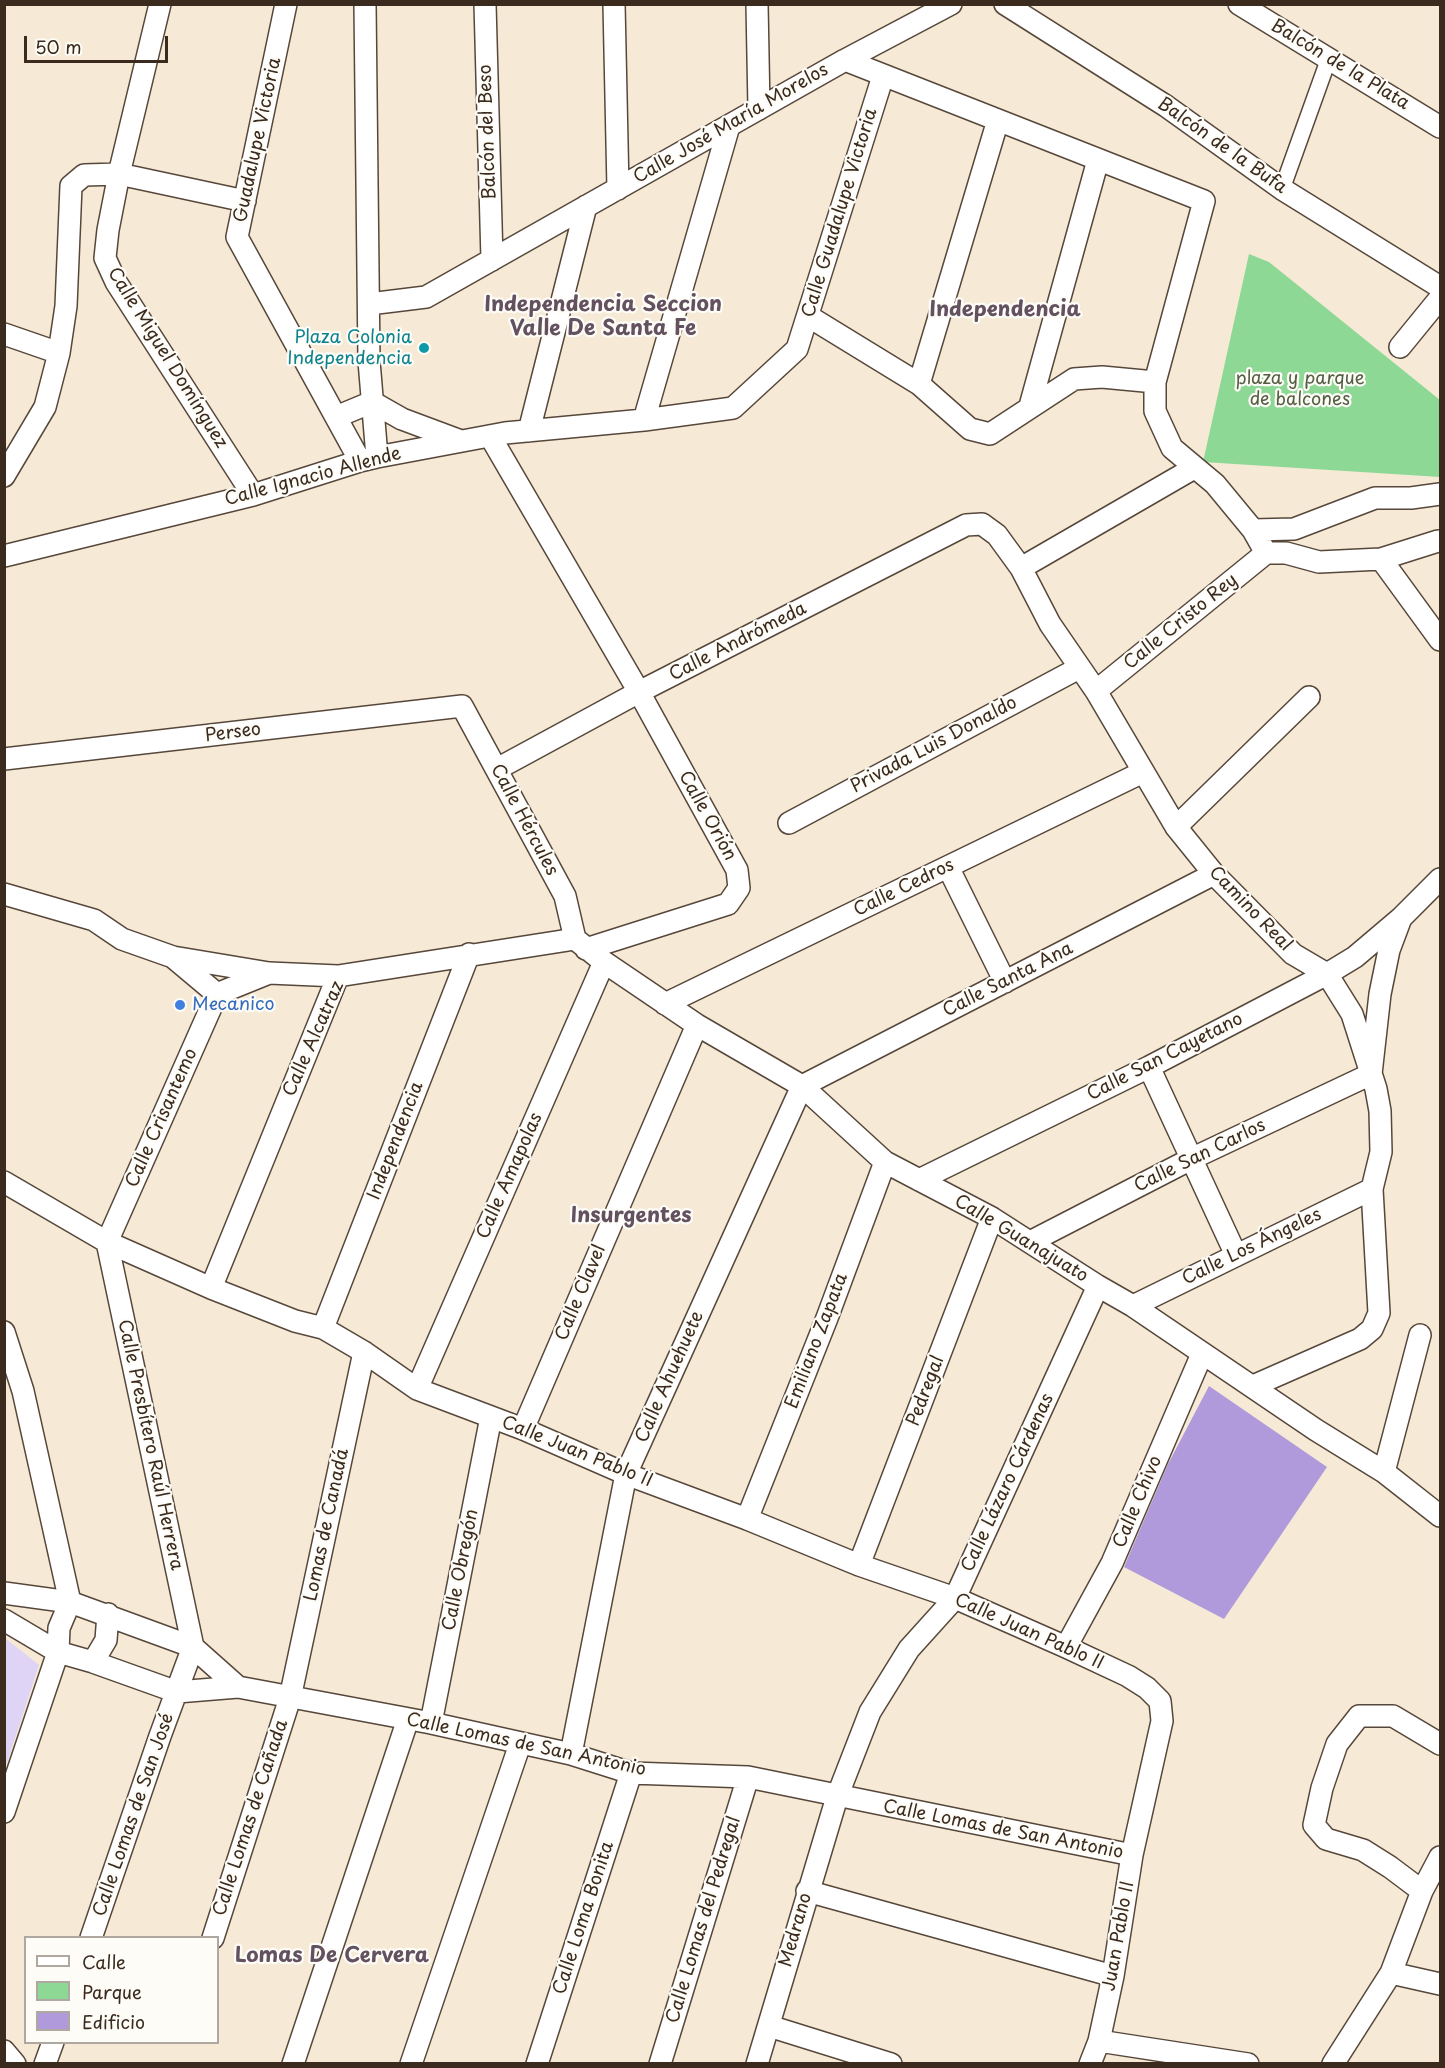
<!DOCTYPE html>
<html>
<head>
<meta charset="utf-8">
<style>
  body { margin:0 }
  #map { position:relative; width:1445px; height:2068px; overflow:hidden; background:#f6ead6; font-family:"Playpen Sans",sans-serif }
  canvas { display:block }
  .frame { position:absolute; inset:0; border:6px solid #3b2a1e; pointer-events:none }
  .legend { position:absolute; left:24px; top:1936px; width:195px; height:108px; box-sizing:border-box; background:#fdfcf7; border:2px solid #afa8a0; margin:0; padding:8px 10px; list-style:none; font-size:18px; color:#3b2a1e }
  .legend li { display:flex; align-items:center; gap:12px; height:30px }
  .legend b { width:30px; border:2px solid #afa8a0 }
  .scale { position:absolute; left:24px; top:36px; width:144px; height:27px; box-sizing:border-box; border:3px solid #3b2a1e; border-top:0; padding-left:8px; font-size:18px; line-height:21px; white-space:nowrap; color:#3b2a1e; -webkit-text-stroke:4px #fdfcf7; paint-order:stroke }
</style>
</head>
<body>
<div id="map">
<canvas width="1445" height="2068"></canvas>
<div class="frame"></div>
<ul class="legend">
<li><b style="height:8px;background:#fff"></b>Calle</li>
<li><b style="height:16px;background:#8ed895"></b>Parque</li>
<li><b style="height:16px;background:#b09adc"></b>Edificio</li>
</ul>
<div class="scale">50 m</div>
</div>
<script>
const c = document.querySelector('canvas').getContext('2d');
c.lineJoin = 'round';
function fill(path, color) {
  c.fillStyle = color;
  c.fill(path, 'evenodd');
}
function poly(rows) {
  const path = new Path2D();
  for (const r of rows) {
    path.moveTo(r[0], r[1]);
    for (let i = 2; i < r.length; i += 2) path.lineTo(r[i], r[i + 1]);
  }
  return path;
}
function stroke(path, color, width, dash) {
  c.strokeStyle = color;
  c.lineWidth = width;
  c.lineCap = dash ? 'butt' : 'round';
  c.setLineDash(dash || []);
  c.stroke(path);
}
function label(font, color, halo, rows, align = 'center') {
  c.font = font + ' "Playpen Sans",sans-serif';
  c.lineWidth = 4.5;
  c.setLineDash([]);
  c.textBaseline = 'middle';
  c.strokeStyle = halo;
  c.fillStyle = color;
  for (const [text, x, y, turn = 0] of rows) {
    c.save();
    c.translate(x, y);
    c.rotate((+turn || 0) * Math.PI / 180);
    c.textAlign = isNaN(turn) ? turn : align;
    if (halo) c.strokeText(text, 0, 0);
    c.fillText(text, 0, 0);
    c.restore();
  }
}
const built = poly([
  [5,1638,39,1665,5,1769]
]);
const green = poly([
  [1249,254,1269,262,1440,400,1440,477,1203,462]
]);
const building = poly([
  [1209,1386,1327,1467,1224,1619,1124,1567,1168,1464]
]);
const pedestrian = poly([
  [1282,189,1329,58]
]);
const minor = poly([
  [160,4,119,174,108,230,105,258,116,282,253,495],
  [286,4,237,237,360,461],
  [365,4,369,361,377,457],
  [485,4,492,260],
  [614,4,618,189],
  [757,4,759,109],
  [1005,4,1166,106,1282,189,1440,287],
  [1239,4,1440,127],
  [845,60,1204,201,1155,382,1155,411,1172,448,1215,484,1253,530,1266,553],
  [369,304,426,297,845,60,951,4],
  [808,316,919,384,970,429,990,434,1074,379,1102,377,1155,382],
  [4,334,59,353],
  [1400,347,1440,298],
  [919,384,998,120],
  [1030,406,1098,160],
  [336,417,372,402,402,419,461,441],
  [644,420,729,126],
  [529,431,586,206],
  [490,436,639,692,737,870,739,888,728,904,586,949],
  [4,476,45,407,59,353,66,306,71,186,84,175,119,174,245,201],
  [1253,530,1294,529,1375,498,1411,498,1440,494],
  [1266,553,1286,553,1319,562,1381,559,1440,640],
  [4,556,253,495,360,461,377,457,505,433,644,420,733,408,797,349,883,76],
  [1381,559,1438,541],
  [1021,568,1194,468],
  [1096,691,1266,553],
  [4,759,462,706,565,896,575,939],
  [497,769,639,692,966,525,982,524,997,535,1021,568,1050,624,1096,691,1176,827,1214,874,1293,954,1327,974,1352,1014,1376,1089,1380,1111,1381,1152,1372,1189,1379,1313,1372,1329,1360,1339,1253,1386],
  [789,823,1079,668],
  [1176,827,1309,697],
  [948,867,1005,982],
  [4,894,94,920,122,939,173,957,269,973,338,976,575,939],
  [575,939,604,962,697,1025,802,1086,885,1162,992,1218,1098,1286,1133,1306,1316,1430,1384,1472,1440,1516],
  [174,958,217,994],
  [665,1004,1143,772],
  [1149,1067,1236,1255],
  [919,1180,1149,1067,1327,974,1355,957,1401,918],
  [4,1182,107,1242,211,1288,295,1321,323,1328,364,1352,417,1389,523,1429,626,1474,747,1519,859,1565,955,1598,1066,1647,1128,1676,1147,1688,1160,1701,1162,1721,1132,1855,1113,1976,1099,2041,1090,2064],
  [1030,1242,1191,1159,1371,1074,1380,994,1389,950,1401,918,1440,879],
  [211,1288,338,976],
  [1133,1306,1372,1189],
  [323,1328,469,954],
  [4,1332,23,1391,70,1602,59,1628,58,1652,4,1812],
  [417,1389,604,962],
  [523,1429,697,1025],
  [1384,1472,1420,1335],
  [747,1519,827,1318,885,1162],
  [859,1565,992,1218],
  [4,1593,70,1602,193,1647,238,1687],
  [4,1620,58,1652,93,1662,177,1692,238,1687,431,1723,571,1754,631,1773,748,1777,1132,1855],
  [1066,1647,1112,1563,1202,1354],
  [93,1662,106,1640,108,1614],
  [431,1723,491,1417],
  [571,1754,626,1474,802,1086,1214,874],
  [807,1891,1113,1976],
  [1422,1891,1390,1867,1363,1850,1326,1839,1314,1825,1322,1788,1337,1744,1359,1716,1393,1716,1440,1744],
  [91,1938,160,1736,193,1647,107,1242,217,994,269,973],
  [213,1938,290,1698,364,1352],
  [1391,1973,1440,1984],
  [769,2026,891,2064],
  [1099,2041,1248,2064],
  [4,2051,15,2064],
  [45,2064,53,2042],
  [293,2064,408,1719],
  [411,2064,520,1744],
  [537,2064,631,1773],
  [660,2064,748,1777],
  [757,2064,837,1797,870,1712,909,1649,955,1598,1098,1286],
  [1333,2064,1391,1973,1422,1891,1440,1857]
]);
const markers = [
  [424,348,6,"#0f9aa8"],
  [180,1005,6,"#3f7fe0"]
];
const streetNames = [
  ["Balcón de la Plata",1340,65,31],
  ["Calle José María Morelos",731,124,-30],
  ["Balcón del Beso",488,132,-92],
  ["Guadalupe Victoria",258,140,-78],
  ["Balcón de la Bufa",1222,146,35],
  ["Calle Guadalupe Victoria",840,213,-73],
  ["Calle Miguel Domínguez",167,358,58],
  ["Calle Ignacio Allende",313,477,-15],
  ["Calle Cristo Rey",1181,622,-39],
  ["Calle Andrómeda",738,642,-27],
  ["Perseo",233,733,-7],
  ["Privada Luis Donaldo",934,745,-28],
  ["Calle Orión",707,816,61],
  ["Calle Hércules",524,820,62],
  ["Calle Cedros",904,888,-26],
  ["Camino Real",1250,909,46],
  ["Calle Santa Ana",1008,980,-27],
  ["Calle Alcatraz",314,1039,-66],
  ["Calle San Cayetano",1165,1057,-27],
  ["Calle Crisantemo",162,1118,-66],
  ["Independencia",396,1141,-69],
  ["Calle San Carlos",1200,1156,-26],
  ["Calle Amapolas",510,1176,-66],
  ["Calle Guanajuato",1021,1239,31],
  ["Calle Los Ángeles",1252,1247,-26],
  ["Calle Clavel",581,1293,-67],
  ["Emiliano Zapata",817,1341,-69],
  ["Calle Ahuehuete",670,1377,-66],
  ["Pedregal",926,1391,-69],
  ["Calle Presbítero Raúl Herrera",150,1445,78],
  ["Calle Juan Pablo II",577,1452,22],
  ["Calle Lázaro Cárdenas",1008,1483,-65],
  ["Calle Chivo",1138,1502,-67],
  ["Lomas de Canadá",327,1525,-78],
  ["Calle Obregón",461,1570,-79],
  ["Calle Juan Pablo II",1029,1632,24],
  ["Calle Lomas de San Antonio",526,1745,12],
  ["Calle Lomas de San José",134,1815,-71],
  ["Calle Lomas de Cañada",251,1818,-72],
  ["Calle Lomas de San Antonio",1003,1830,11],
  ["Calle Loma Bonita",584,1918,-72],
  ["Calle Lomas del Pedregal",704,1920,-73],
  ["Medrano",796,1930,-74],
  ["Juan Pablo II",1119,1936,-80]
];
const cultureNames = [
  ["Plaza Colonia",412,338],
  ["Independencia",412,359]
];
const parkNames = [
  ["plaza y parque",1300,379],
  ["de balcones",1300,400]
];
const shopNames = [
  ["Mecanico",192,1005]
];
const quarterNames = [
  ["Independencia Seccion",603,305],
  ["Valle De Santa Fe",603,329],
  ["Independencia",1005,310],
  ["Insurgentes",631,1216],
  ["Lomas De Cervera",332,1956]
];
fill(built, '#dfd4f5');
fill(green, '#8ed895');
fill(building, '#b09adc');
stroke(pedestrian, '#57473a', 18);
stroke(minor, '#57473a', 24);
stroke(pedestrian, '#fff', 15);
stroke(minor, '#fff', 21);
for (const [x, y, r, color] of markers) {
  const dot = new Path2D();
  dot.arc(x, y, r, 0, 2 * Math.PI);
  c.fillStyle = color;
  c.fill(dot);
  stroke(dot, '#fdfcf7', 2);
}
label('18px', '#3b2a1e', '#fdfcf7', streetNames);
label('18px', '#0d838f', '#fdfcf7', cultureNames, 'right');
label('18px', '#545e42', '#fdfcf7', parkNames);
label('18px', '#366cbe', '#fdfcf7', shopNames, 'left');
label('bold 21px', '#645160', '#fdfcf7', quarterNames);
</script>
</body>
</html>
